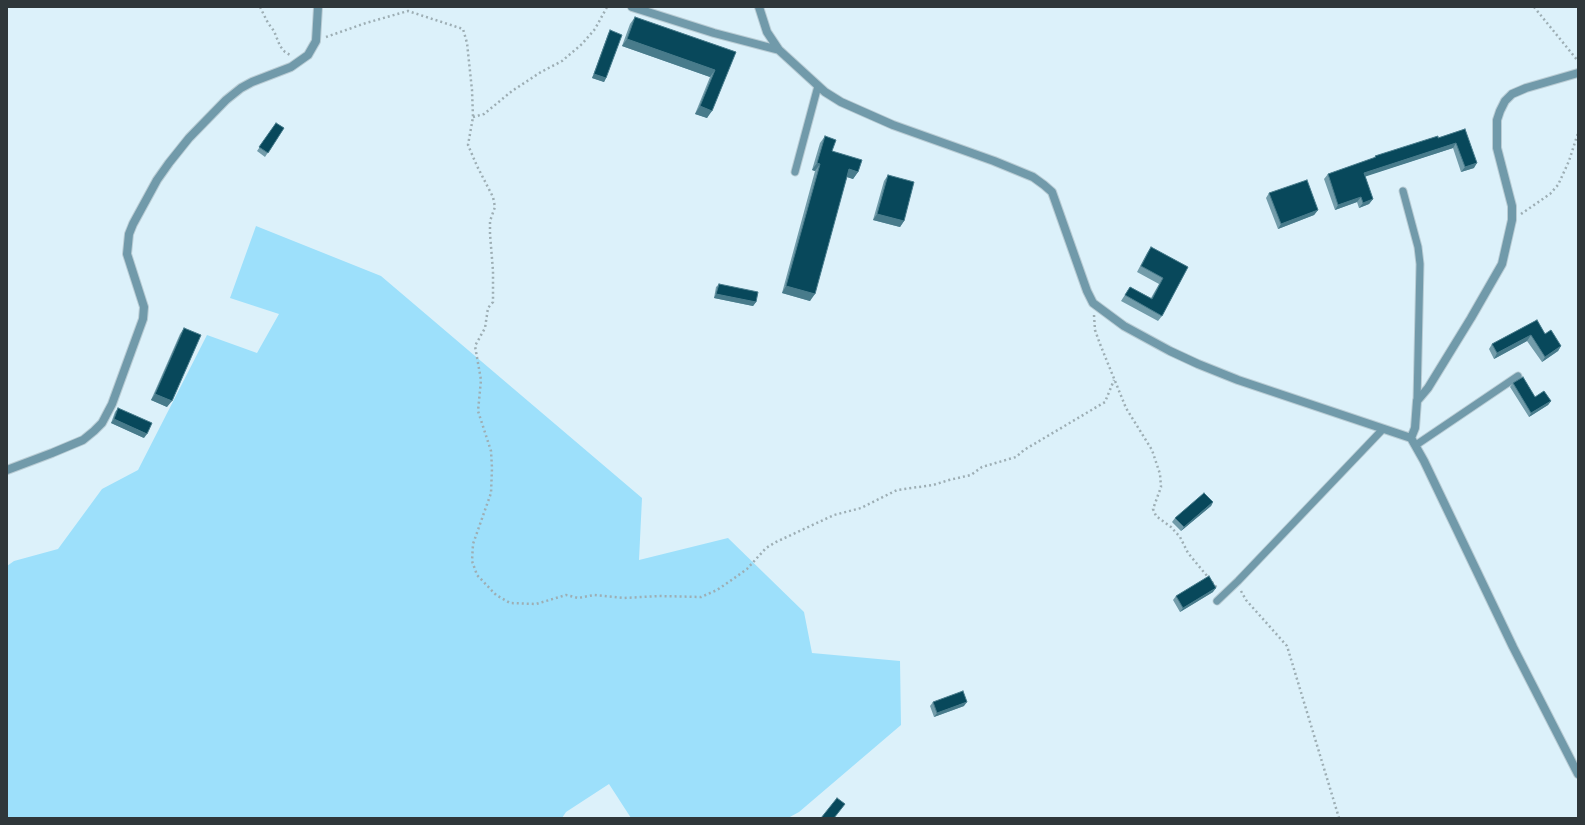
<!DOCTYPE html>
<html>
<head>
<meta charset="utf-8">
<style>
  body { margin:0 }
  #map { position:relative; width:1585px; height:825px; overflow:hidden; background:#dcf1fa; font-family:Mulish,sans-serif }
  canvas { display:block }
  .frame { position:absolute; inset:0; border:8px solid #2f373a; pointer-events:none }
</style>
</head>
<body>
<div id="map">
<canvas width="1585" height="825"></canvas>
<div class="frame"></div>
</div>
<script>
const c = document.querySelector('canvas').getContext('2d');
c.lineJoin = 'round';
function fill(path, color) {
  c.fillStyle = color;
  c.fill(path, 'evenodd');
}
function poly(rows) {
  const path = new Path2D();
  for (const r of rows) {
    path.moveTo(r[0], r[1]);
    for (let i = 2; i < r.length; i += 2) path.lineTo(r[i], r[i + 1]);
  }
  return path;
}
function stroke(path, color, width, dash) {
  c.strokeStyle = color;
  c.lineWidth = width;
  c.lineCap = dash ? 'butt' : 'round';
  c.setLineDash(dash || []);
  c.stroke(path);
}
const green = poly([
  [256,226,381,276,642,498,639,560,728,538,804,612,812,653,900,661,901,725,799,812,788,818,631,818,609,784,566,812,562,818,7,818,7,566,14,561,58,549,102,489,138,470,207,335,257,353,279,314,230,298]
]);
const path = poly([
  [260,7,268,23,274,31,280,46,285,52,292,56],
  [1534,7,1578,61],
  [326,37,366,23,408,11,463,29,467,43,472,90,473,117,468,145,477,166,493,197,495,207,490,221,490,234,493,271,493,302,488,308,485,328,475,346,481,380,478,411,491,451,492,468,491,493,473,544,472,561,477,575,496,595,510,603,536,604,566,595,578,598,594,595,624,598,659,596,701,597,717,590,733,579,747,569,766,548,776,542,834,515,861,508,897,490,933,485,949,480,971,475,982,467,1016,457,1024,450,1105,402,1114,380],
  [473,117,484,114,512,91,541,72,562,61,582,44,595,29,607,7],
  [1521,214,1550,194,1558,185,1569,161,1578,133],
  [1094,315,1095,330,1100,344,1126,408,1152,450,1160,474,1161,487,1153,509,1156,516,1171,527,1180,537,1188,553,1217,588],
  [1241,591,1246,600,1287,646,1339,818]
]);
const service = poly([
  [795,172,818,86],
  [1403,191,1418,247,1420,264,1417,401],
  [1416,445,1518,376],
  [1217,601,1238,581,1383,429]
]);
const minor = poly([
  [632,7,714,33,779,50],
  [759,7,767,32,779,50,825,92,841,102,893,125,994,161,1033,177,1044,185,1052,192,1087,291,1093,303,1124,326,1170,351,1198,364,1238,380,1411,438,1424,461,1513,647,1578,774],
  [1411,438,1415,428,1417,401,1428,388,1471,318,1502,264,1512,220,1512,206,1497,148,1497,120,1500,111,1505,101,1512,94,1526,88,1578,73],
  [7,470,52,453,83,440,94,431,102,423,112,404,143,319,144,307,127,254,129,234,133,224,157,180,169,163,189,138,226,100,241,88,252,82,291,67,308,55,316,41,318,7]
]);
const wall = poly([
  [635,17,736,52,707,118,695,114,710,77,622,46,630,24],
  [610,30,606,78,604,82,592,78,608,34],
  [276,123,284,128,265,157,257,151],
  [1465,129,1474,168,1461,172,1453,148,1365,176,1373,199,1369,204,1359,208,1357,202,1335,210,1324,179,1328,174,1374,158,1375,156,1438,138],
  [825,136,832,151,858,172,853,179,847,177,810,301,782,293,815,171,812,170,820,143],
  [888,175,904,221,900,227,873,220,884,181],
  [1269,193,1318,210,1314,215,1278,229,1266,198],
  [1151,247,1188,267,1162,316,1158,321,1121,301,1130,287,1151,298,1159,284,1137,272,1147,253],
  [719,284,756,302,753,306,714,298,716,287],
  [1537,320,1545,334,1561,346,1558,351,1542,362,1527,341,1494,359,1489,349,1492,344],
  [184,328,167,407,151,400,180,334],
  [1513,383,1535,397,1551,401,1548,405,1529,417,1510,387],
  [118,408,144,438,111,423,115,412],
  [1213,502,1211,506,1181,531,1172,522,1175,518],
  [1213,592,1180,612,1173,600,1176,596],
  [933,702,964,706,934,717,930,706]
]);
const shadedWall = poly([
  [627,39,715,70,710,77,622,46],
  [594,74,606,78,604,82,592,78],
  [700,106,712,111,707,118,695,114],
  [1456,143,1453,148,1361,178,1364,173],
  [817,163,820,164,815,171,812,170],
  [1477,163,1474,168,1461,172,1465,167],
  [849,169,858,172,853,179,844,176],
  [1361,197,1357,202,1335,210,1338,205],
  [1373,199,1369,204,1359,208,1363,203],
  [1318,210,1314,215,1278,229,1281,224],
  [877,214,904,221,900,227,873,220],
  [786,286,815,294,810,301,782,293],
  [716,294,756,302,753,306,714,298],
  [1531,335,1527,341,1494,359,1497,353],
  [1561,346,1558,351,1542,362,1545,357],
  [155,394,172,401,167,407,151,400],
  [1551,401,1548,405,1529,417,1531,413],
  [114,419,147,434,144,438,111,423],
  [1213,502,1211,506,1181,531,1184,527],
  [1216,588,1213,592,1180,612,1183,608],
  [967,702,964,706,934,717,937,713]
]);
const building = poly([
  [635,17,736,52,712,111,700,106,715,70,627,39,635,17],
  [610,30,622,35,606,78,594,74,610,30],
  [276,123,284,128,268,153,259,147,276,123],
  [1465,129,1477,163,1465,167,1456,143,1364,173,1373,199,1363,203,1361,197,1338,205,1328,174,1376,157,1375,156,1438,136,1438,138,1465,129],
  [825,136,836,140,832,151,862,160,858,172,849,169,815,294,786,286,820,164,817,163,825,136],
  [888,175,914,182,904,221,877,214,888,175],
  [1307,180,1318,210,1281,224,1269,193,1307,180],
  [1151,247,1188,267,1162,316,1125,295,1130,287,1152,299,1163,278,1141,266,1151,247],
  [719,284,758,292,756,302,716,294,719,284],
  [1537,320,1545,334,1551,330,1561,346,1545,357,1531,335,1497,353,1492,344,1537,320],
  [184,328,201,335,172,401,155,394,184,328],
  [1523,377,1535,397,1544,391,1551,401,1531,413,1513,383,1523,377],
  [118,408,152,423,147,434,114,419,118,408],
  [1204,493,1213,502,1184,527,1175,518,1204,493],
  [1209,576,1216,588,1183,608,1176,596,1209,576],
  [963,691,967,702,937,713,933,702,963,691],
  [837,798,845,804,834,818,821,818,837,798]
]);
fill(green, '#9de0fb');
stroke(service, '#b9ccd4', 9);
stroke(minor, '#b9ccd4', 10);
stroke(path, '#9daeb4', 2.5, [2, 3]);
stroke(service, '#719aaa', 7);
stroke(minor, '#719aaa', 8);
fill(wall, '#729caa');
fill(shadedWall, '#487b8b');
fill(building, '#08485b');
stroke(building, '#487b8b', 1);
</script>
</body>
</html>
